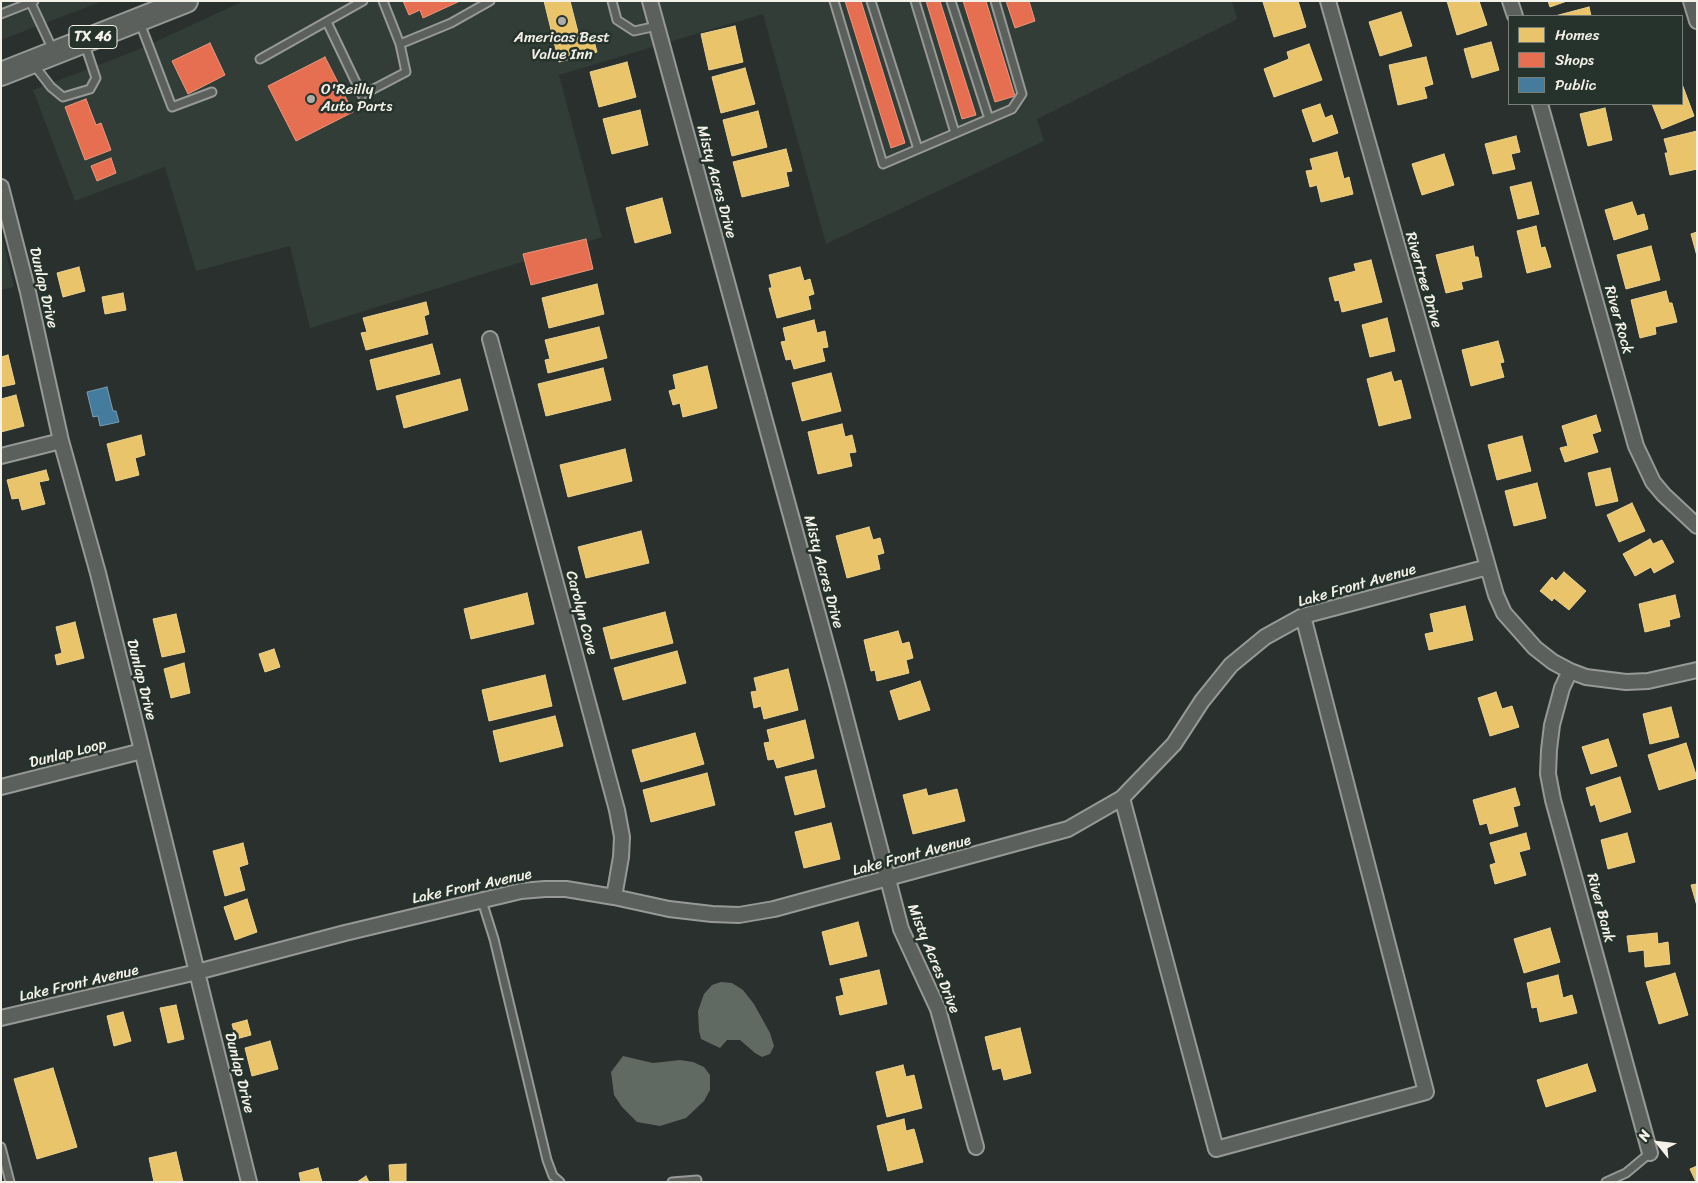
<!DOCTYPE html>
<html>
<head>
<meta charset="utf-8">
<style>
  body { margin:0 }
  #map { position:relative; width:1698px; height:1183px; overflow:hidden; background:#29302d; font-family:Sriracha,sans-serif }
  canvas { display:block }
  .frame { position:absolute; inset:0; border:2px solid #f4f1e8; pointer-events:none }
  .legend { position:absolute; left:1508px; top:15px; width:175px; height:90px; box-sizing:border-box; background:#26332d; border:1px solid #787f78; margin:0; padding:6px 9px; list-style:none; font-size:15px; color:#f4f1e8 }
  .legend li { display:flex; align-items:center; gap:10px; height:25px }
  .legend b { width:25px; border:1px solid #787f78 }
  .north { position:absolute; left:1633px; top:1118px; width:50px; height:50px; -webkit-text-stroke:4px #26332d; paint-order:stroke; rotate:299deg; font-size:14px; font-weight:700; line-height:20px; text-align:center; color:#f4f1e8 }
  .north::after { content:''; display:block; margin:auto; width:18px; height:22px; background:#f4f1e8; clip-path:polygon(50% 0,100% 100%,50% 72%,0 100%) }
</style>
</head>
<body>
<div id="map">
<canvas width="1698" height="1183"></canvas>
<div class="frame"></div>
<ul class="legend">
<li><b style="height:14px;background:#e9c46a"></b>Homes</li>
<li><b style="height:14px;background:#e76f51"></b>Shops</li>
<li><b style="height:14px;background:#457b9d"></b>Public</li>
</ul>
<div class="north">N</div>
</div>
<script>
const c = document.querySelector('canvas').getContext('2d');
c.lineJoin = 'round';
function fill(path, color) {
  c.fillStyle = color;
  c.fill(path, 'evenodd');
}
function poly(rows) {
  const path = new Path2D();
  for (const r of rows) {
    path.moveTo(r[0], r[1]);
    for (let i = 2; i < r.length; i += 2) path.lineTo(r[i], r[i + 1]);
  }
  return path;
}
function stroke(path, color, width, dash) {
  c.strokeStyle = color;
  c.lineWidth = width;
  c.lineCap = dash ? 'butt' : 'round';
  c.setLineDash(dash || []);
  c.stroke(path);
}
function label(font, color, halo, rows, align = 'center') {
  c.font = font + ' Sriracha,sans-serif';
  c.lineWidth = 5;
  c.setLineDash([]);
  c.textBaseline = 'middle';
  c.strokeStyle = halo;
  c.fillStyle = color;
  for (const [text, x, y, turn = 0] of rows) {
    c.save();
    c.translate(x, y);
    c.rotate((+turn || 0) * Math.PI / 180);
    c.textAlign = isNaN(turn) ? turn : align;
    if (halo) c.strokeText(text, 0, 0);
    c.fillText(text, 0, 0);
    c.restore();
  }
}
const built = poly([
  [1,1,103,1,1,40],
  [244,1,1232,1,1237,19,1037,119,1044,141,826,244,763,14,559,75,602,237,310,328,290,246,196,271,165,167,75,201,33,90,135,51],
  [1,231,14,287,1,290]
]);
const water = poly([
  [721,982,732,983,743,990,754,1004,770,1033,774,1046,770,1054,762,1057,755,1053,740,1040,727,1040,720,1048,701,1039,699,1031,698,1011,704,994,712,985],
  [623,1056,653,1063,680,1060,693,1062,704,1067,710,1075,710,1090,704,1101,686,1118,660,1126,637,1122,622,1107,614,1095,611,1072]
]);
const homes = poly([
  [544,1,570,1,581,44,594,41,597,52,559,62,544,1],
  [1267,1,1298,1,1306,27,1274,37,1263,2,1267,1],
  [1447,1,1479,1,1487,25,1457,35,1447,1],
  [1548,1,1567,1,1550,7,1548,1],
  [1589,7,1591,16,1555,16,1589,7],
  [1401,12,1412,46,1380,56,1369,22,1401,12],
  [735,26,743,62,709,70,701,34,735,26],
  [1491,42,1499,70,1472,78,1464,49,1491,42],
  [1309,44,1322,80,1274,97,1264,69,1289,59,1287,52,1309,44],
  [1426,57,1433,84,1424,87,1427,98,1398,105,1389,65,1426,57],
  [627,62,636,97,599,107,590,72,627,62],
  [745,68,755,104,721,113,712,77,745,68],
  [1682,84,1694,116,1662,129,1652,104,1682,104,1682,84],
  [1320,104,1325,118,1332,115,1338,133,1313,142,1302,110,1320,104],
  [1605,108,1612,140,1588,146,1580,114,1605,108],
  [640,110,648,145,612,154,603,119,640,110],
  [758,111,767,147,732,156,723,120,758,111],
  [1697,131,1697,169,1670,175,1665,153,1668,153,1664,139,1697,131],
  [1516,136,1520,152,1511,154,1515,169,1493,174,1485,144,1516,136],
  [786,149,792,171,786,172,789,186,742,197,733,162,786,149],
  [1337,152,1344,179,1349,177,1353,194,1321,202,1317,185,1310,187,1306,171,1313,170,1310,159,1337,152],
  [1444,154,1454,185,1422,195,1412,164,1444,154],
  [1531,182,1539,214,1518,219,1510,187,1531,182],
  [662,198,671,233,635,243,626,208,662,198],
  [1632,202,1637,216,1644,214,1648,229,1614,240,1605,210,1632,202],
  [1536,226,1541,248,1545,247,1551,267,1527,273,1517,231,1536,226],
  [1697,232,1697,256,1691,234,1697,232],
  [1473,246,1475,257,1478,257,1482,277,1461,282,1463,289,1446,293,1436,255,1473,246],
  [1651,246,1660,280,1626,289,1617,255,1651,246],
  [1371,260,1382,302,1342,312,1339,300,1335,301,1329,278,1356,271,1354,264,1371,260],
  [79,267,85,291,63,297,57,273,79,267],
  [800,267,804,281,810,279,814,294,808,296,811,309,777,318,769,288,772,288,769,275,800,267],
  [597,284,604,314,549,328,542,298,597,284],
  [1666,291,1669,303,1672,303,1677,322,1655,327,1656,334,1640,338,1631,300,1666,291],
  [123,293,126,310,105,314,102,297,123,293],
  [426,302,429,314,424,316,428,334,366,350,361,333,367,332,363,318,426,302],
  [1387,318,1395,351,1370,357,1362,325,1387,318],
  [814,320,817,333,825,331,828,347,822,348,825,361,794,369,791,359,786,360,781,342,786,341,783,328,814,320],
  [599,327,607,358,548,373,545,360,550,359,545,340,599,327],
  [1498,341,1504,362,1500,363,1504,377,1471,386,1462,350,1498,341],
  [432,344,440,374,377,390,370,360,432,344],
  [8,355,15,384,1,387,1,357,8,355],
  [707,366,717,408,683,417,680,403,673,405,669,391,676,389,673,375,707,366],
  [603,368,611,400,546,416,538,384,603,368],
  [1391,372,1394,382,1401,380,1411,418,1379,426,1367,379,1391,372],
  [831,373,841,411,802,421,792,383,831,373],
  [460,379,468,410,404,428,396,396,460,379],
  [16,395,24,426,1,432,1,399,16,395],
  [1596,415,1601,431,1592,434,1598,452,1565,462,1560,448,1568,446,1562,426,1596,415],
  [842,424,845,437,852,435,856,452,849,453,852,466,818,474,808,432,842,424],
  [141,435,145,455,135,458,139,475,116,481,107,444,141,435],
  [1522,436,1531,471,1497,480,1488,445,1522,436],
  [625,449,632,481,568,497,560,465,625,449],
  [1610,468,1618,501,1596,506,1588,473,1610,468],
  [46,470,49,480,39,482,45,504,22,510,19,498,12,499,7,480,46,470],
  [1537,483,1546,518,1514,526,1505,491,1537,483],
  [1632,503,1645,531,1619,542,1607,515,1632,503],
  [869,527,873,540,880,538,884,553,877,555,880,569,847,578,836,536,869,527],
  [641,531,649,563,586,578,578,547,641,531],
  [1650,539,1653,544,1662,540,1674,562,1654,573,1651,567,1635,576,1623,554,1650,539],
  [1564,572,1586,591,1569,610,1554,598,1552,601,1540,591,1552,577,1556,581,1564,572],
  [527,593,534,624,471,639,464,609,527,593],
  [1675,595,1680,617,1669,620,1670,626,1645,632,1639,604,1675,595],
  [1465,606,1473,640,1429,650,1425,634,1434,632,1430,614,1465,606],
  [665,612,673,643,611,659,603,628,665,612],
  [176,614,185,652,162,657,153,619,176,614],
  [75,622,84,658,57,665,55,655,62,653,56,627,75,622],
  [898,631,902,644,909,642,913,658,906,660,909,673,877,681,875,670,871,671,864,640,898,631],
  [274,649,280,667,265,672,259,654,274,649],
  [677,651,686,683,623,700,614,668,677,651],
  [184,663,190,693,171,698,164,669,184,663],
  [788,669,798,710,764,719,761,706,754,708,751,692,757,691,754,678,788,669],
  [545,675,552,706,489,721,482,690,545,675],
  [920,681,930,710,899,720,890,691,920,681],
  [1496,692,1502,709,1512,706,1519,727,1490,736,1478,698,1496,692],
  [1671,707,1679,737,1650,744,1643,714,1671,707],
  [555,716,563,746,500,762,493,731,555,716],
  [805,720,814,758,777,768,774,759,768,760,764,743,770,742,767,730,805,720],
  [695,733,704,764,641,782,632,750,695,733],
  [1608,739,1617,766,1591,774,1582,747,1608,739],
  [1686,743,1697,778,1659,790,1648,755,1686,743],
  [816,770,825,807,795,815,785,777,816,770],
  [707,773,715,805,651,822,643,790,707,773],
  [1620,777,1631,812,1600,822,1595,804,1591,806,1586,788,1620,777],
  [1515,788,1520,805,1513,807,1518,826,1490,834,1487,823,1480,825,1473,800,1515,788],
  [926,789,928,796,957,789,965,821,913,834,903,795,926,789],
  [831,823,840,859,804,868,795,832,831,823],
  [1526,833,1530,849,1519,852,1526,875,1495,884,1490,865,1496,863,1490,843,1526,833],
  [1627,833,1635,862,1608,869,1601,840,1627,833],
  [243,843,248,864,239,867,245,890,225,896,213,851,243,843],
  [1697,884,1697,906,1691,885,1697,884],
  [247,899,257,932,235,940,224,907,247,899],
  [858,922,867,956,830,965,822,932,858,922],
  [1550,928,1560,962,1524,973,1514,939,1550,928],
  [1657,933,1658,944,1668,942,1670,964,1645,967,1644,950,1629,952,1627,936,1657,933],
  [879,970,887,1004,840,1015,836,997,844,995,840,979,879,970],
  [1675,973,1688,1015,1659,1024,1646,982,1675,973],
  [1558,975,1563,998,1572,995,1577,1013,1540,1022,1537,1007,1532,1008,1527,983,1558,975],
  [176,1005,184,1039,168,1043,160,1008,176,1005],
  [123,1012,131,1041,114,1046,107,1016,123,1012],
  [247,1020,251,1035,236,1039,232,1024,247,1020],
  [1020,1028,1031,1073,1004,1080,1001,1068,993,1070,985,1037,1020,1028],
  [270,1041,278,1069,252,1076,245,1048,270,1041],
  [1587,1064,1596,1091,1546,1107,1537,1080,1587,1064],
  [903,1065,906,1077,914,1075,922,1108,887,1117,876,1072,903,1065],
  [53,1068,77,1147,37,1159,14,1079,53,1068],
  [904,1119,906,1131,914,1129,923,1162,888,1171,877,1126,904,1119],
  [176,1152,183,1182,154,1182,149,1158,176,1152],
  [406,1164,406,1182,390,1182,389,1165,406,1164],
  [1697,1166,1697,1182,1696,1182,1690,1169,1697,1166],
  [318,1168,322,1182,301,1182,299,1173,318,1168],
  [366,1176,369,1182,357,1182,366,1176]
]);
const shops = poly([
  [403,1,460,1,423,18,420,10,409,15,403,1],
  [845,1,861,1,905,143,891,148,845,1],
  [926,1,940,1,976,115,962,119,926,1],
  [963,1,986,1,1015,96,995,102,963,1],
  [1006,1,1029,1,1035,21,1015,28,1006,1],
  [210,43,225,75,188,94,172,61,210,43],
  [325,57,353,112,296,141,268,86,325,57],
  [86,99,96,125,101,123,111,150,85,160,65,107,86,99],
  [111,158,116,173,97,181,91,166,111,158],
  [586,239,593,269,531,285,523,254,586,239]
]);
const public = poly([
  [107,387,113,411,116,411,119,422,100,426,98,416,93,417,87,392,107,387]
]);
const lane = poly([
  [612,1,617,20,634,31,657,26],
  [834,1,883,164,1012,109,1022,94,995,1],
  [871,1,918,149],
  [915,1,955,133],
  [951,1,989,119],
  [31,3,53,50],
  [1,14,34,1],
  [327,22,362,95,406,72,400,44,383,1],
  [140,23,172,107,212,92],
  [400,44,451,23,490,1],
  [260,59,363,1],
  [34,65,51,87,63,97,90,89,96,78,85,45],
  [482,901,494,939,547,1160,553,1176,560,1182],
  [1,1147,10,1182],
  [672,1182,697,1180],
  [1606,1182,1626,1173,1650,1153]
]);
const street = poly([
  [650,1,837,684,901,929,938,1009,976,1147],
  [1328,1,1488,567],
  [1510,1,1515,16],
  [1691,1,1697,21],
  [1540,104,1636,446,1653,482,1664,495,1697,526],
  [1,187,28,292,61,441,98,573,249,1182],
  [490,339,617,810,622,837,621,857,614,897],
  [1,456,61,441],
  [1570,671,1562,688,1552,725,1549,750,1548,774,1553,800,1650,1153],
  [1,787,142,751],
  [1122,798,1216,1149,1426,1092,1303,616],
  [1,1018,197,972,345,933,521,891,545,889,566,889,614,897,669,909,712,914,739,915,774,909,1068,829,1122,798,1174,744,1202,701,1231,665,1265,637,1303,616,1488,567,1496,595,1504,613,1535,648,1553,662,1570,671,1586,677,1626,682,1648,681,1697,670]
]);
const primary = poly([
  [1,74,186,1]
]);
const markers = [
  [562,21,5,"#adada7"],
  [311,99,5,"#adada7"]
];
const shields = [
  [93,37,48]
];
const shieldNames = [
  ["TX 46",93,37]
];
const poiNames = [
  ["Americas Best",562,38],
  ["Value Inn",562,55],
  ["O'Reilly",321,90,"left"],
  ["Auto Parts",321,107,"left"]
];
const streetNames = [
  ["Misty Acres Drive",716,182,75],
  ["Rivertree Drive",1423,280,74],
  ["Dunlap Drive",43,288,77],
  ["River Rock",1618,320,74],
  ["Misty Acres Drive",823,572,75],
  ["Lake Front Avenue",1357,586,-16],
  ["Carolyn Cove",581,613,75],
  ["Dunlap Drive",141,680,76],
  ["Dunlap Loop",68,754,-14],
  ["Lake Front Avenue",912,856,-15],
  ["Lake Front Avenue",472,887,-12],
  ["River Bank",1600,908,75],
  ["Misty Acres Drive",933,959,68],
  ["Lake Front Avenue",79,984,-13],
  ["Dunlap Drive",239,1073,76]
];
fill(built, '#323d37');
fill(water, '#616963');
fill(homes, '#e9c46a');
stroke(homes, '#ecd290', 1);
fill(shops, '#e76f51');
stroke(shops, '#eb967e', 1);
fill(public, '#457b9d');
stroke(public, '#7a9eb4', 1);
stroke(lane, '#969996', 11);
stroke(street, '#969996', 18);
stroke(primary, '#969996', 26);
stroke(lane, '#5c605c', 7);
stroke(street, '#5c605c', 14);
stroke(primary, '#5c605c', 22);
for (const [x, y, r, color] of markers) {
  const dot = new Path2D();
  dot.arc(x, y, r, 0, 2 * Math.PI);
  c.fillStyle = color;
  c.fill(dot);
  stroke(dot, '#26332d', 2);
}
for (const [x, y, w] of shields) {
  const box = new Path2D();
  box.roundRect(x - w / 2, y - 11.5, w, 23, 4);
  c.fillStyle = '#26332d';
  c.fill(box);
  stroke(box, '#f4f1e8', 1);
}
label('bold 14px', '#f4f1e8', null, shieldNames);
label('15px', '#f4f1e8', '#26332d', poiNames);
label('15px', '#f4f1e8', '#26332d', streetNames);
</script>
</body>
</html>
